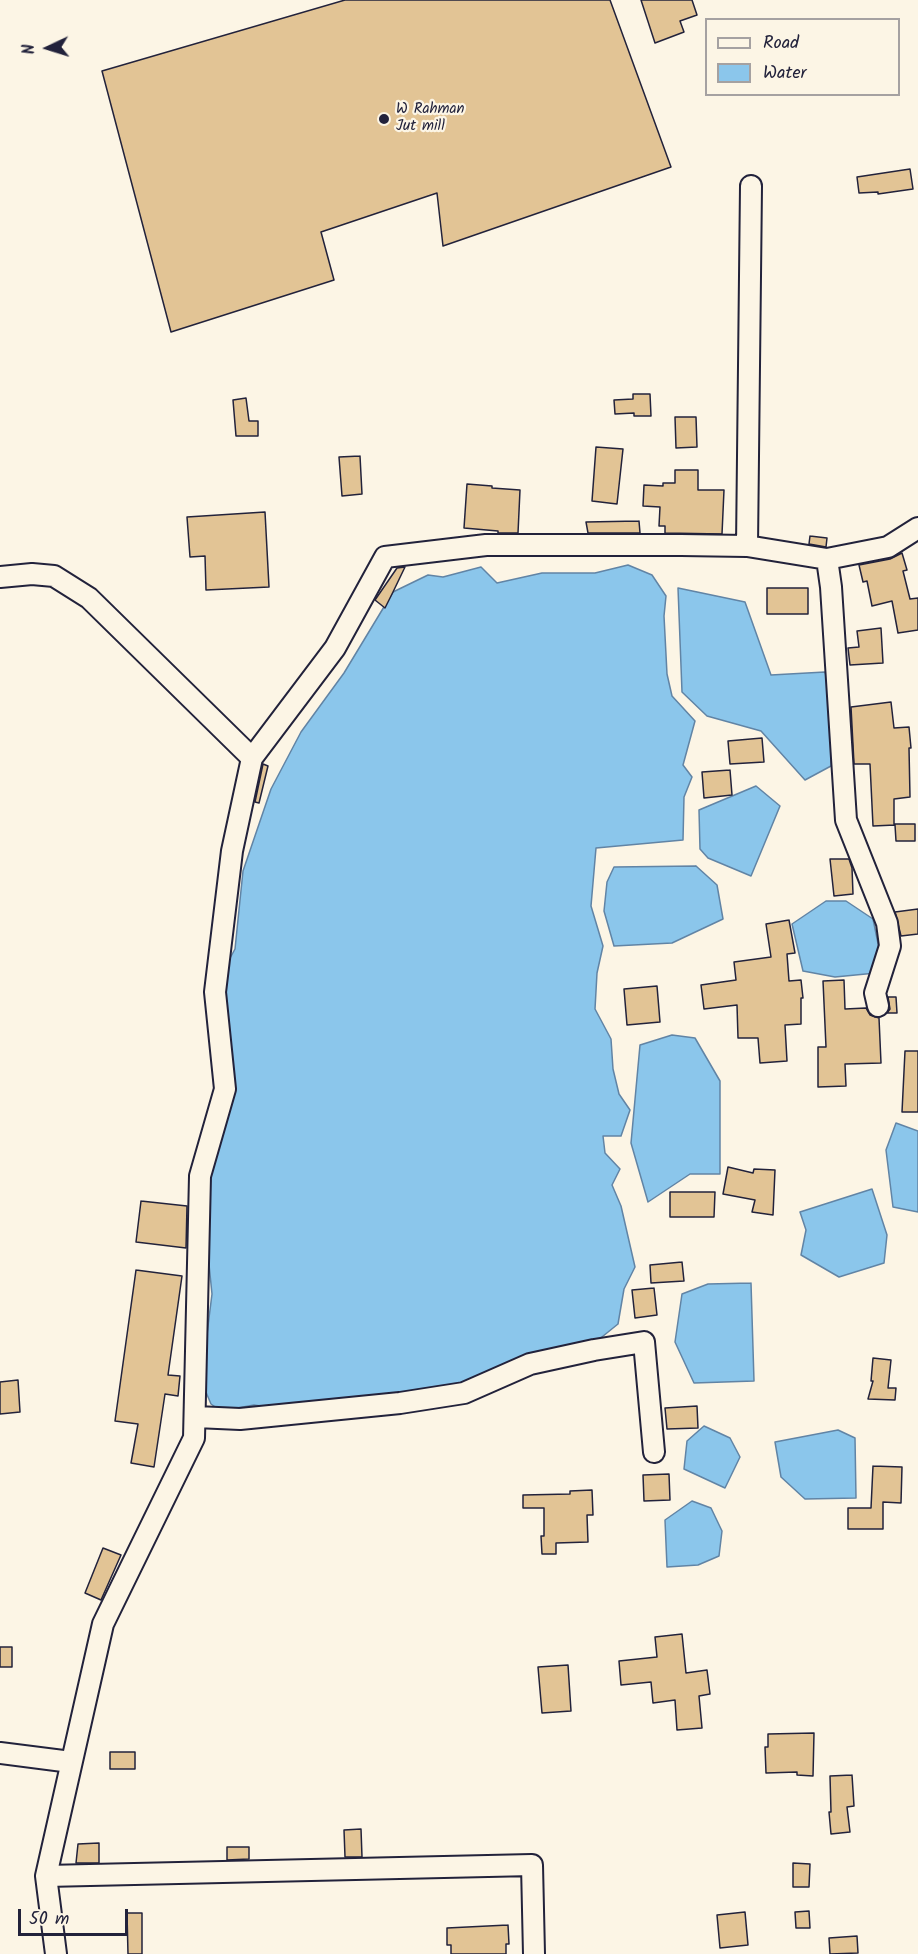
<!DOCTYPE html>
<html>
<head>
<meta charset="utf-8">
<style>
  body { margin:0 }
  #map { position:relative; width:918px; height:1954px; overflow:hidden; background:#fcf5e5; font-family:Kalam,sans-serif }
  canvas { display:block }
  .legend { position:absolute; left:705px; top:18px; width:195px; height:78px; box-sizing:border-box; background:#fcf5e5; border:2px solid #a5a1a1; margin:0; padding:8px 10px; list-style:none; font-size:18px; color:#22223b }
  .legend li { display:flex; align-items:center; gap:12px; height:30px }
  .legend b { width:30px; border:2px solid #a5a1a1 }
  .north { position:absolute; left:18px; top:18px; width:60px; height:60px; -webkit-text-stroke:4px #fcf5e5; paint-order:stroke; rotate:266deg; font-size:16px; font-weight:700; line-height:24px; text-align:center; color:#22223b }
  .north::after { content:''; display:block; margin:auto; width:21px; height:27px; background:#22223b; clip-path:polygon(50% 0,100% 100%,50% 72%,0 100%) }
  .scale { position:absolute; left:18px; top:1909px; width:110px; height:27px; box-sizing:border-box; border:3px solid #22223b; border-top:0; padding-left:8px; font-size:18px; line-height:21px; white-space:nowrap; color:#22223b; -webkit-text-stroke:4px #fcf5e5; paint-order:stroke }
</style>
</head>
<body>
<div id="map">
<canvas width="918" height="1954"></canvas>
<ul class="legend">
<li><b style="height:8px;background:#fcf5e5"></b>Road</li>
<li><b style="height:16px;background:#8bc6eb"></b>Water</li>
</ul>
<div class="north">N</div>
<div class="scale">50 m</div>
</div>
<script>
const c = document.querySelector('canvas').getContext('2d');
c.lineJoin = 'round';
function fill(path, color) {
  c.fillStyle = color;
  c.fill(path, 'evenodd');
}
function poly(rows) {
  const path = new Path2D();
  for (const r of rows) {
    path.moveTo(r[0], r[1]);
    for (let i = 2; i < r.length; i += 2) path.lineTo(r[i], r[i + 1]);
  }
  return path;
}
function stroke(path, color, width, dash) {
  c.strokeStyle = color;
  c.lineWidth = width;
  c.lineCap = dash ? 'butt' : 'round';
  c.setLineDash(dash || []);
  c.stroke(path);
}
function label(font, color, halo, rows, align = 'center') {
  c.font = font + ' Kalam,sans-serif';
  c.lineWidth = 4.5;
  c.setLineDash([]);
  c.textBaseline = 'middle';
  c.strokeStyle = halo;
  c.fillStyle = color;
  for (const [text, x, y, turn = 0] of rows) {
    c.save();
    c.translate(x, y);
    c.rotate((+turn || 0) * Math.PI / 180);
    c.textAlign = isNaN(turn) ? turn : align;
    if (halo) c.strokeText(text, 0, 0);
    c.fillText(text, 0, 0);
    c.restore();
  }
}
const water = poly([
  [628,565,652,575,666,596,664,616,667,674,672,696,695,721,683,765,692,777,684,797,683,840,596,848,591,906,603,946,597,973,595,1009,611,1039,613,1069,619,1094,630,1110,621,1136,603,1136,605,1153,620,1169,612,1185,621,1206,635,1267,624,1289,618,1324,592,1345,470,1386,407,1396,327,1400,287,1410,254,1405,221,1411,211,1404,205,1390,204,1358,212,1294,200,1176,228,1084,212,991,235,949,243,871,271,789,301,732,344,673,393,592,428,575,443,577,481,567,497,583,542,573,595,573,628,565],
  [678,588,745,602,771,675,825,672,832,694,831,766,805,780,761,731,707,716,682,692,678,588],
  [756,786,780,806,751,876,708,858,700,849,699,810,756,786],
  [696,866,717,885,723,919,672,943,614,946,604,911,607,882,614,867,696,866],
  [826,901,846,901,873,919,881,958,876,973,835,977,803,971,792,924,826,901],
  [672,1035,695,1038,720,1081,720,1174,690,1174,648,1202,631,1143,640,1045,672,1035],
  [896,1123,918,1131,918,1212,893,1207,886,1150,896,1123],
  [872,1189,887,1235,884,1263,839,1277,801,1255,806,1230,800,1212,872,1189],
  [751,1283,754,1381,694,1383,675,1342,682,1294,708,1284,751,1283],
  [704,1426,730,1438,740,1457,725,1488,684,1469,687,1441,704,1426],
  [838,1430,855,1438,856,1498,805,1499,781,1477,775,1442,838,1430],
  [692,1501,711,1508,722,1531,719,1556,698,1565,667,1567,665,1520,692,1501]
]);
const building = poly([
  [345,0,610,0,671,167,443,246,437,193,321,232,334,280,171,332,102,71,345,0],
  [641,0,692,0,697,15,680,21,684,32,655,43,641,0],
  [910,169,913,189,878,194,878,192,859,193,857,177,910,169],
  [633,394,650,394,651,416,634,416,634,413,615,414,614,400,633,399,633,394],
  [246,398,249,421,258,421,258,436,236,436,233,400,246,398],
  [675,417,696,417,697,447,676,448,675,417],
  [596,447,623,449,617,504,592,501,596,447],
  [360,456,362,494,342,496,339,457,360,456],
  [675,470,698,470,698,490,724,490,722,534,665,533,665,526,659,526,660,507,643,506,644,485,663,486,663,483,675,483,675,470],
  [467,484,492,486,492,488,520,490,518,533,498,533,498,531,464,528,467,484],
  [265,512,269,587,206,590,205,556,190,557,187,517,265,512],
  [639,521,640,533,588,533,586,522,639,521],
  [810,536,827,538,826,547,809,544,810,536],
  [902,553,907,570,903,571,910,599,918,598,918,630,898,633,892,601,872,606,867,581,863,582,859,565,890,559,902,553],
  [405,567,393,592,385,608,375,600,397,568,405,567],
  [767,588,808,588,808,614,767,614,767,588],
  [881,628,883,663,850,665,848,648,859,647,857,631,881,628],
  [891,702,894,728,909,727,911,748,909,748,910,797,894,799,894,824,915,824,915,841,896,841,895,825,873,826,870,764,854,764,851,707,891,702],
  [762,738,764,762,730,764,728,741,762,738],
  [263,764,268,766,259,803,255,802,263,764],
  [730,770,732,795,704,798,702,772,730,770],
  [830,859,849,859,852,868,853,894,834,896,830,859],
  [918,909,918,934,901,936,895,912,918,909],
  [789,920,795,953,787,954,789,981,801,980,803,998,801,998,801,1024,785,1025,787,1061,760,1063,758,1038,738,1038,737,1005,704,1009,701,985,736,980,734,962,771,957,766,924,789,920],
  [844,980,845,1009,866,1008,870,1015,879,1018,881,1063,845,1064,846,1086,818,1087,818,1047,826,1047,823,981,844,980],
  [657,986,660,1022,627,1025,624,989,657,986],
  [888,997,896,997,897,1013,887,1013,890,1009,888,997],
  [905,1051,918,1051,918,1112,902,1112,905,1051],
  [728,1167,753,1173,754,1169,775,1170,773,1215,752,1212,755,1200,723,1194,728,1167],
  [670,1192,715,1192,714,1217,670,1217,670,1192],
  [141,1201,187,1206,186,1248,136,1242,141,1201],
  [682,1262,684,1281,651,1283,650,1265,682,1262],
  [136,1270,182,1276,168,1375,180,1376,178,1396,165,1394,154,1467,131,1463,138,1424,115,1421,136,1270],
  [654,1288,657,1315,635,1318,632,1290,654,1288],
  [873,1358,891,1360,888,1388,896,1388,895,1400,868,1399,873,1381,871,1381,873,1358],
  [18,1380,20,1412,0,1414,0,1382,18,1380],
  [697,1406,698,1428,667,1429,665,1408,697,1406],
  [873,1466,902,1467,901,1503,883,1502,883,1529,848,1529,848,1508,871,1508,873,1466],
  [669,1474,670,1500,644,1501,643,1475,669,1474],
  [592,1490,593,1515,587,1515,588,1542,556,1543,556,1554,542,1554,541,1536,544,1536,544,1508,523,1508,523,1495,570,1494,570,1491,592,1490],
  [103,1548,121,1555,101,1600,85,1593,103,1548],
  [682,1634,686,1673,707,1670,710,1694,699,1696,702,1728,677,1730,675,1700,653,1703,651,1682,621,1685,619,1661,657,1657,655,1637,682,1634],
  [0,1647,12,1647,12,1667,0,1667,0,1647],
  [568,1665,571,1711,542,1713,538,1667,568,1665],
  [814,1733,813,1776,797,1775,797,1772,766,1773,765,1747,768,1747,768,1734,814,1733],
  [110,1752,135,1752,135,1769,110,1769,110,1752],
  [852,1775,854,1806,847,1807,850,1832,831,1834,829,1812,831,1812,830,1776,852,1775],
  [361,1829,362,1857,345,1857,344,1830,361,1829],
  [99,1843,99,1863,76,1863,78,1844,99,1843],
  [227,1847,249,1847,249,1859,227,1860,227,1847],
  [793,1863,810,1864,809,1887,793,1887,793,1863],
  [809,1911,810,1928,796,1928,795,1912,809,1911],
  [745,1912,748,1945,720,1948,717,1915,745,1912],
  [127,1913,142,1913,142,1954,128,1954,127,1913],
  [508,1925,509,1944,506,1944,506,1954,451,1954,451,1945,447,1945,447,1928,508,1925],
  [857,1936,858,1953,830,1954,829,1938,857,1936]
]);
const minor = poly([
  [747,546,751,186],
  [827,559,831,587,846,820,887,923,890,946,875,993,878,1006],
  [0,577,32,574,54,576,89,598,252,758],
  [196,1417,240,1419,400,1403,464,1393,530,1364,594,1350,644,1342,654,1452],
  [0,1753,71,1762],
  [46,1876,532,1865,534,1954],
  [56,1954,46,1876,103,1624,194,1438,200,1176,225,1089,215,992,232,851,252,758,335,648,385,557,486,545,681,545,747,546,827,559,888,547,918,528]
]);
const markers = [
  [384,119,6,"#22223b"]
];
const poiNames = [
  ["W Rahman",396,110],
  ["Jut mill",396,127]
];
fill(water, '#8bc6eb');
stroke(water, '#6184a5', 1.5);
fill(building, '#e2c495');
stroke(building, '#22223b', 1.5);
stroke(minor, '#22223b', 24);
stroke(minor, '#fcf5e5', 20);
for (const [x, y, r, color] of markers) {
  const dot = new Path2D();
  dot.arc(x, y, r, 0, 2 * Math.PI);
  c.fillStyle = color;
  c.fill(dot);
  stroke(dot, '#fcf5e5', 2);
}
label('15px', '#22223b', '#fcf5e5', poiNames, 'left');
</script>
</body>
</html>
